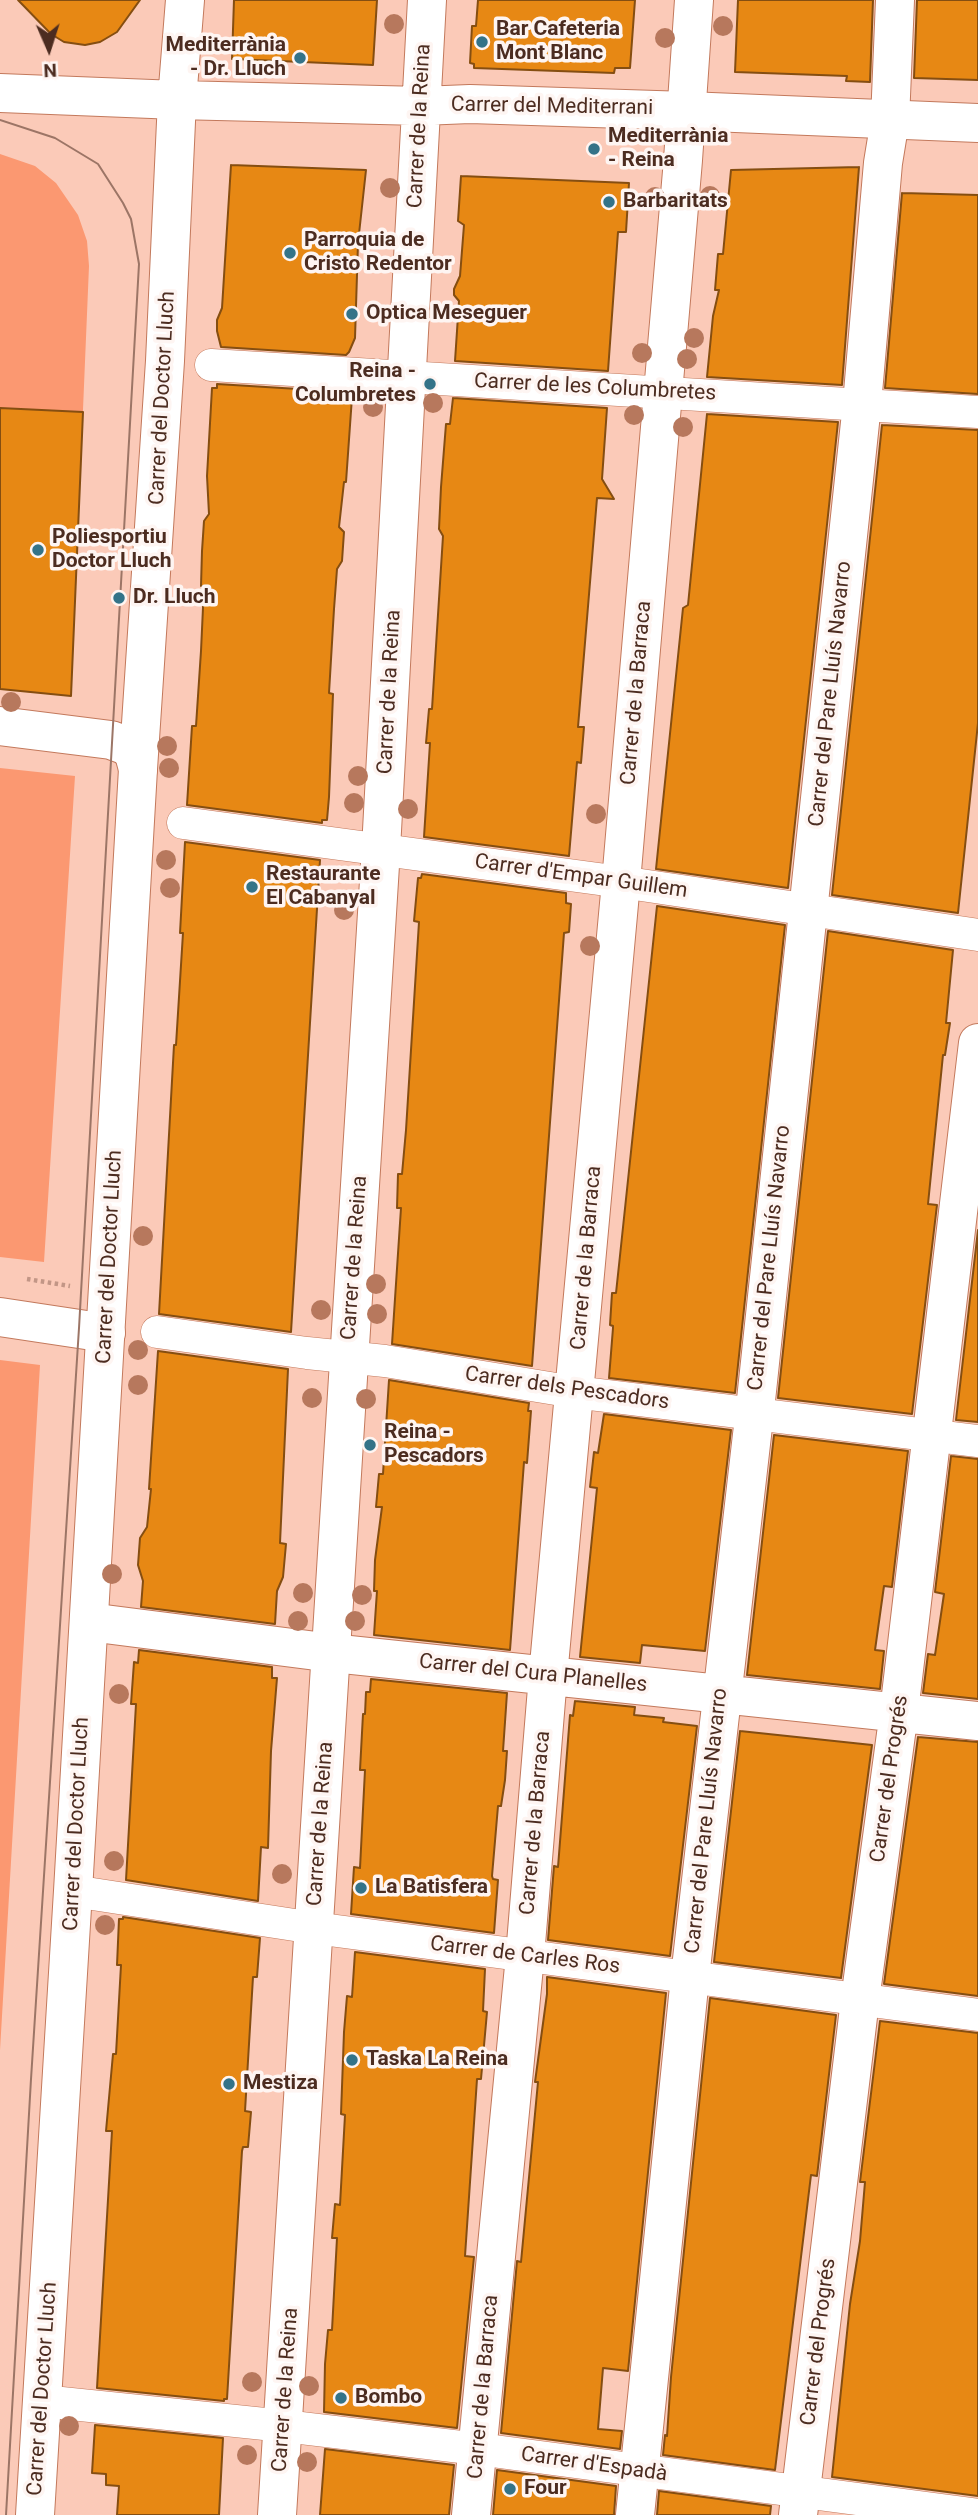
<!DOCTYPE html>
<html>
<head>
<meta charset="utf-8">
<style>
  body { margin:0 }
  #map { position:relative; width:978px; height:2515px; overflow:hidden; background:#fbcab8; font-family:Roboto,sans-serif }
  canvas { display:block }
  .north { position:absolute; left:14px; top:14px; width:70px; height:70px; -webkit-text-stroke:5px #fef5f2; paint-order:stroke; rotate:177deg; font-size:19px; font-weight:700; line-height:28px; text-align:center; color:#4c2c20 }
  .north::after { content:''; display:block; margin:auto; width:24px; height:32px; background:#4c2c20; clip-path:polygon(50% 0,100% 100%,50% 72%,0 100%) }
</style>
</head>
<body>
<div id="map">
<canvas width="978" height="2515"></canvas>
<div class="north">N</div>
</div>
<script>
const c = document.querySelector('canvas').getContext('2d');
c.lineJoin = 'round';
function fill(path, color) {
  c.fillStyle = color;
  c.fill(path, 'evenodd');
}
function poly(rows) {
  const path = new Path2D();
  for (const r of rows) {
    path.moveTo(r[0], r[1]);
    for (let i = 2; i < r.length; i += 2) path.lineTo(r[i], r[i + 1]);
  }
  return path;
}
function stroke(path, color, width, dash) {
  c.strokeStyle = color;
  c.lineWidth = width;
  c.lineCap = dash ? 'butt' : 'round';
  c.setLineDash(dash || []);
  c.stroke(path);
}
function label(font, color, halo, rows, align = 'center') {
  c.font = font + ' Roboto,sans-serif';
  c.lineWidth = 7;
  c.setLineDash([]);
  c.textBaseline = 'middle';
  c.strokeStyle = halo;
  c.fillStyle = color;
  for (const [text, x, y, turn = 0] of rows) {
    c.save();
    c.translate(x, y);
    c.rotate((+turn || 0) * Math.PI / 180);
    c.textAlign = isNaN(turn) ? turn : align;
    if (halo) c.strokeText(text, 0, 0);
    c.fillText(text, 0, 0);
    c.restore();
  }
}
const green = poly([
  [0,154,35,166,56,183,78,215,87,241,89,266,71,696,0,689],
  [0,768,75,776,44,1262,0,1257],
  [0,1360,40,1365,0,2050]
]);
const building = poly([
  [18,0,140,0,117,32,100,42,85,45,64,42,51,34,18,0],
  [234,0,377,0,373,65,232,59,234,0],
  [478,0,635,0,630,68,615,68,614,73,474,68,474,64,470,63,472,26,476,26,478,0],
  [738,0,873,0,870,82,846,81,847,76,735,72,738,0],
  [917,0,978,0,978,80,914,78,917,0],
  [231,165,366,170,358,243,355,338,349,352,346,355,221,347,217,331,217,320,222,308,231,165],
  [859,167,842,385,707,377,713,316,719,290,715,290,718,254,723,254,731,170,859,167],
  [461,176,629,183,626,232,618,232,608,371,455,361,459,301,454,295,454,289,460,276,464,225,458,221,461,176],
  [902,193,978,195,978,394,885,388,902,193],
  [217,384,347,392,347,397,352,397,346,482,344,482,339,527,344,532,342,561,337,569,334,609,329,693,333,694,329,797,327,820,322,820,322,823,187,805,192,726,196,726,201,651,204,586,201,586,202,551,204,521,209,514,207,476,212,388,217,388,217,384],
  [453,398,607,408,602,479,614,499,597,498,578,727,584,727,581,763,577,762,569,856,424,837,430,743,426,743,429,709,432,709,443,536,439,529,441,487,446,424,450,424,453,398],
  [0,408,83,412,71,696,0,689,0,408],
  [707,414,838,422,788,888,656,869,683,608,688,605,707,414],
  [882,425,978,430,978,723,958,913,832,895,882,425],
  [185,842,320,860,291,1332,159,1314,174,1045,176,1045,183,933,180,933,185,842],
  [422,874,566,893,566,903,571,904,569,932,564,933,532,1366,392,1344,401,1208,397,1208,398,1174,402,1174,406,1130,419,922,414,921,418,878,421,878,422,874],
  [657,906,785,925,735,1393,609,1378,613,1328,613,1326,610,1325,612,1293,616,1293,619,1265,657,906],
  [828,931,953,950,946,1023,950,1023,945,1055,943,1055,928,1204,937,1205,912,1414,778,1398,828,931],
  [978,1230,978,1422,956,1420,978,1230],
  [158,1351,288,1369,280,1543,286,1544,283,1577,277,1591,275,1624,141,1607,143,1581,138,1565,140,1538,147,1527,151,1489,149,1489,158,1351],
  [389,1380,529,1403,528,1411,531,1411,527,1463,524,1462,510,1650,374,1635,377,1591,374,1591,375,1560,382,1507,376,1507,379,1474,383,1474,389,1380],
  [604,1414,731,1430,705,1651,642,1645,640,1663,580,1657,597,1488,590,1487,594,1452,598,1453,604,1414],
  [774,1435,908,1451,892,1587,884,1586,875,1650,884,1651,880,1689,747,1675,774,1435],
  [951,1456,978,1459,978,1699,923,1693,928,1654,935,1655,944,1594,935,1592,951,1456],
  [139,1650,272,1667,272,1678,277,1678,271,1751,268,1848,261,1847,258,1901,126,1880,136,1704,131,1704,134,1662,138,1663,139,1650],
  [371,1679,507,1693,503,1751,507,1751,505,1780,501,1806,498,1806,492,1876,493,1879,498,1880,494,1933,351,1914,354,1867,360,1868,365,1770,360,1770,363,1714,365,1714,366,1692,370,1692,371,1679],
  [575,1701,635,1707,634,1715,664,1718,663,1722,697,1726,670,1956,548,1940,554,1866,558,1867,570,1715,573,1716,575,1701],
  [740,1731,872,1745,841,1978,714,1962,740,1731],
  [918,1737,978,1742,978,1996,884,1984,918,1737],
  [123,1917,260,1938,257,1977,253,1977,245,2111,251,2112,248,2147,243,2147,242,2151,227,2399,224,2399,224,2401,97,2388,112,2131,106,2131,113,2054,116,2054,121,1965,117,1965,119,1919,123,1919,123,1917],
  [355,1952,485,1969,483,2011,487,2012,481,2079,477,2079,465,2256,474,2257,457,2428,324,2412,325,2364,328,2330,332,2330,337,2238,332,2238,335,2204,340,2205,345,2115,341,2114,344,2032,347,1996,352,1997,355,1952],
  [547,1977,666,1993,628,2371,603,2368,598,2429,622,2431,620,2449,501,2433,517,2261,521,2262,538,2082,535,2082,547,1994,547,1977],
  [710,1998,836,2015,817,2176,811,2175,775,2470,663,2455,665,2435,667,2436,671,2377,710,1998],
  [880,2021,978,2033,978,2496,832,2477,850,2304,860,2241,865,2182,860,2182,880,2021],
  [95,2425,223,2438,219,2515,117,2515,119,2486,106,2485,106,2474,92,2473,95,2425],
  [325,2449,454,2465,449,2515,320,2515,325,2449],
  [497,2470,616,2486,614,2515,493,2515,497,2470],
  [659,2491,771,2506,770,2515,657,2515,659,2491]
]);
const path = poly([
  [27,1279,70,1286]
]);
const pedestrian = poly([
  [211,365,978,412],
  [183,823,621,882,978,935],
  [157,1332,307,1353,385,1361,574,1392,978,1441],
  [73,1891,314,1928,978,2015],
  [42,2401,284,2426,478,2449,978,2515]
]);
const minor = poly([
  [0,726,111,740,127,746,134,754,138,769],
  [0,1317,106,1333],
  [89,1622,332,1653,978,1721],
  [471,2515,525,1956,548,1676,621,882,683,160,694,0],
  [635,2515,690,1977,756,1400,862,404,883,163,890,120,895,0],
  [798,2515,860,2000,899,1712,978,1043]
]);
const tertiary = poly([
  [0,93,177,100,421,106,470,104,687,111,978,123],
  [35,2515,73,1891,138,769,165,361,177,100,185,0],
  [277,2515,381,849,427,0]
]);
const tram = poly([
  [0,120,55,138,98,164,123,203,131,219,139,264,79,1328,31,2079,6,2515]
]);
const trees = [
  [394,24],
  [723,26],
  [665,38],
  [390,188],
  [710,196],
  [655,197],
  [694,338],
  [642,353],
  [687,359],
  [433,403],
  [373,407],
  [634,415],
  [683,427],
  [11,702],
  [167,746],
  [169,768],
  [358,776],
  [354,803],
  [408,809],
  [596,814],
  [166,860],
  [170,888],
  [344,910],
  [590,946],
  [143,1236],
  [376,1284],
  [321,1310],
  [377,1314],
  [138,1350],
  [138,1385],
  [312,1398],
  [366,1399],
  [112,1574],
  [303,1593],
  [362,1595],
  [298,1621],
  [355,1621],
  [119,1694],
  [114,1861],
  [282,1874],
  [105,1925],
  [252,2382],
  [309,2386],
  [69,2426],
  [247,2455],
  [307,2462]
];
const markers = [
  [482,42,7,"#347388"],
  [300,58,7,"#347388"],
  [594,149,7,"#347388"],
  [609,202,7,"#347388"],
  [290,253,7,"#347388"],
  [352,314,7,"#347388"],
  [430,384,7,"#347388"],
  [38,550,7,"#347388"],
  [119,598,7,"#347388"],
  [252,887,7,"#347388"],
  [370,1445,7,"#347388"],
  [361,1888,7,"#347388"],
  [352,2060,7,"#347388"],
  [229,2084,7,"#347388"],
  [341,2398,7,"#347388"],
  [510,2489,7,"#347388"]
];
const poiNames = [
  ["Bar Cafeteria",496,30],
  ["Mont Blanc",496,54],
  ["Mediterrània",286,46,"right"],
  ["- Dr. Lluch",286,70,"right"],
  ["Mediterrània",608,137],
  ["- Reina",608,161],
  ["Barbaritats",623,202],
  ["Parroquia de",304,241],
  ["Cristo Redentor",304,265],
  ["Optica Meseguer",366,314],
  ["Reina -",416,372,"right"],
  ["Columbretes",416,396,"right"],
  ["Poliesportiu",52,538],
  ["Doctor Lluch",52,562],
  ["Dr. Lluch",133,598],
  ["Restaurante",266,875],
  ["El Cabanyal",266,899],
  ["Reina -",384,1433],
  ["Pescadors",384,1457],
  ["La Batisfera",375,1888],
  ["Taska La Reina",366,2060],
  ["Mestiza",243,2084],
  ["Bombo",355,2398],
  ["Four",524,2489]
];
const streetNames = [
  ["Carrer del Mediterrani",552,107,1],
  ["Carrer de la Reina",420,126,-87],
  ["Carrer de les Columbretes",595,388,3],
  ["Carrer del Doctor Lluch",163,398,-87],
  ["Carrer de la Reina",390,692,-87],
  ["Carrer de la Barraca",637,693,-85],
  ["Carrer del Pare Lluís Navarro",831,694,-84],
  ["Carrer d'Empar Guillem",581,877,8],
  ["Carrer del Doctor Lluch",110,1257,-87],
  ["Carrer de la Reina",355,1258,-86],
  ["Carrer de la Barraca",587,1258,-85],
  ["Carrer del Pare Lluís Navarro",770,1258,-84],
  ["Carrer dels Pescadors",567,1389,8],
  ["Carrer del Cura Planelles",533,1674,6],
  ["Carrer del Progrés",890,1779,-82],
  ["Carrer del Pare Lluís Navarro",707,1821,-84],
  ["Carrer de la Barraca",536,1823,-85],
  ["Carrer del Doctor Lluch",77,1824,-87],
  ["Carrer de la Reina",321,1824,-86],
  ["Carrer de Carles Ros",525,1956,7],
  ["Carrer del Progrés",819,2342,-83],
  ["Carrer de la Barraca",484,2387,-85],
  ["Carrer del Doctor Lluch",43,2389,-86],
  ["Carrer de la Reina",286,2390,-86],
  ["Carrer d'Espadà",594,2465,8]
];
fill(green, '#fb9871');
fill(building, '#e78814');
stroke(building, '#854e11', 2);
stroke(pedestrian, '#c3795c', 33);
stroke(minor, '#c3795c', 40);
stroke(tertiary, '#c3795c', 40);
stroke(path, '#c29686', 4.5, [3.5, 3.5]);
stroke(pedestrian, '#fff', 32);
stroke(minor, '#fff', 38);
stroke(tertiary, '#fff', 38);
stroke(tram, '#9c7566', 2);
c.fillStyle = '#b7785d';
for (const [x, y] of trees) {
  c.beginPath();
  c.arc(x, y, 10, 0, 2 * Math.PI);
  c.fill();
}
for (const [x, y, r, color] of markers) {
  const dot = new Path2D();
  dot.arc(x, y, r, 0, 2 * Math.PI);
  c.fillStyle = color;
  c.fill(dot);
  stroke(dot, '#fef5f2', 2.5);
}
label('bold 21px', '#4c2c20', '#fef5f2', poiNames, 'left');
label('21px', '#4c2c20', '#fef5f2', streetNames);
</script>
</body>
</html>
